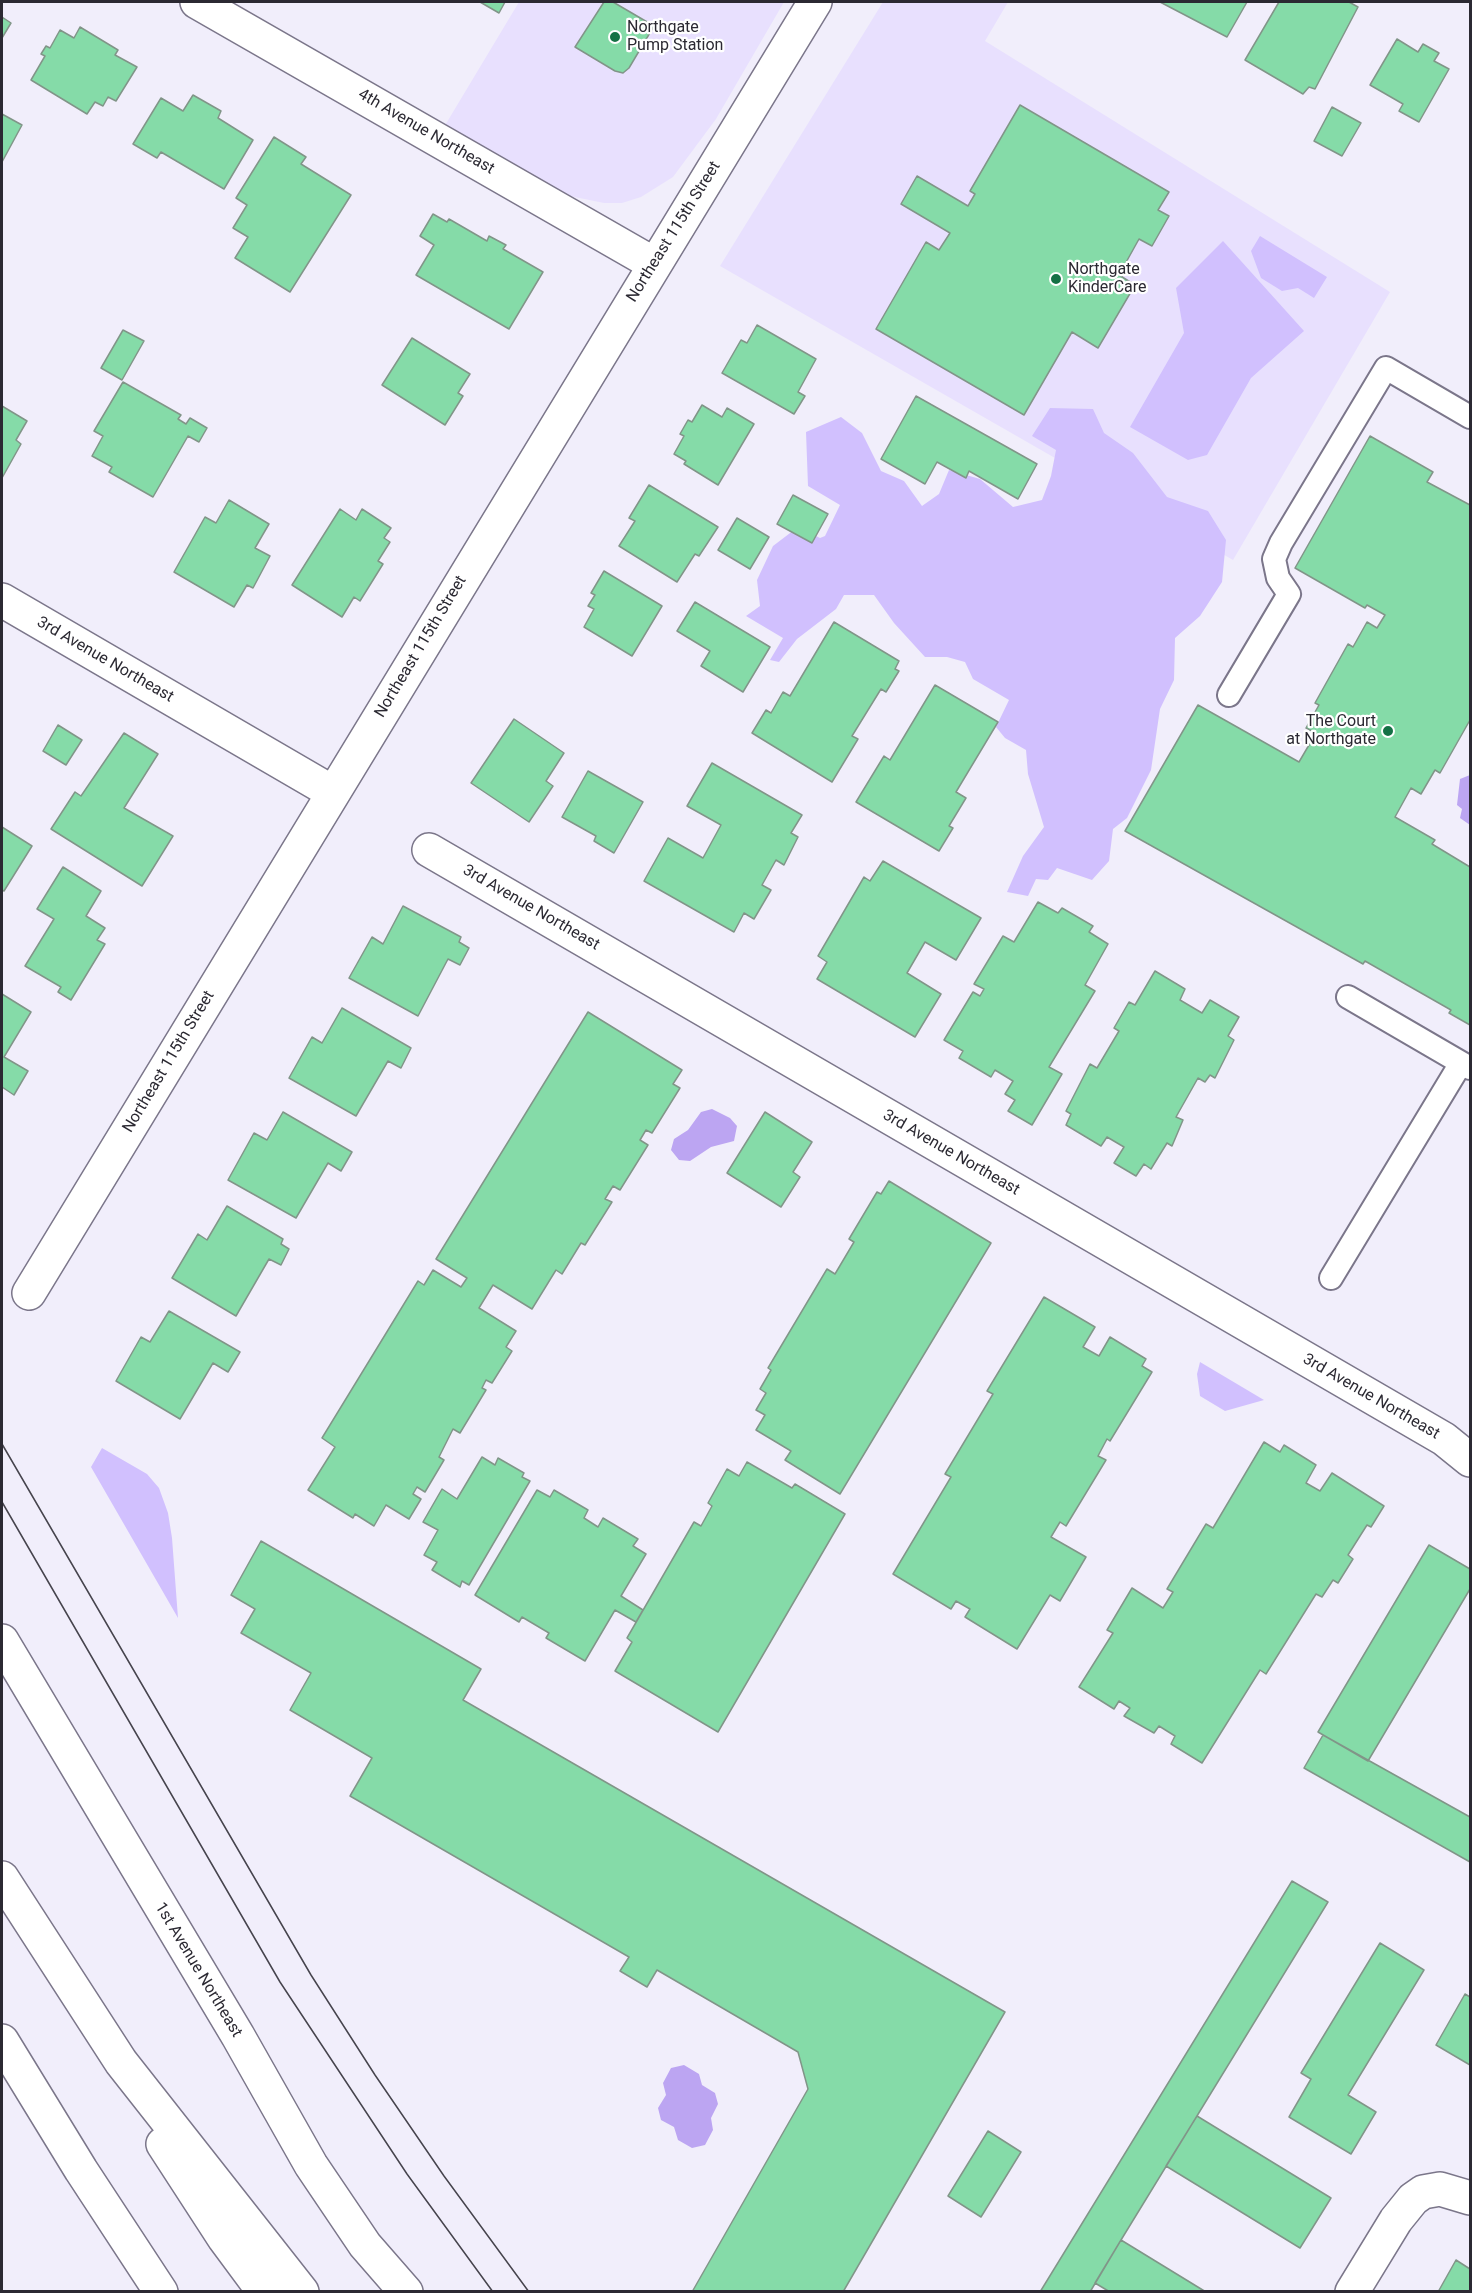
<!DOCTYPE html>
<html>
<head>
<meta charset="utf-8">
<style>
  body { margin:0 }
  #map { position:relative; width:1472px; height:2293px; overflow:hidden; background:#f1eefb; font-family:Roboto,sans-serif }
  canvas { display:block }
  .frame { position:absolute; inset:0; border:3px solid #2b2932; pointer-events:none }
</style>
</head>
<body>
<div id="map">
<canvas width="1472" height="2293"></canvas>
<div class="frame"></div>
</div>
<script>
const c = document.querySelector('canvas').getContext('2d');
c.lineJoin = 'round';
function fill(path, color) {
  c.fillStyle = color;
  c.fill(path, 'evenodd');
}
function poly(rows) {
  const path = new Path2D();
  for (const r of rows) {
    path.moveTo(r[0], r[1]);
    for (let i = 2; i < r.length; i += 2) path.lineTo(r[i], r[i + 1]);
  }
  return path;
}
function stroke(path, color, width, dash) {
  c.strokeStyle = color;
  c.lineWidth = width;
  c.lineCap = dash ? 'butt' : 'round';
  c.setLineDash(dash || []);
  c.stroke(path);
}
function label(font, color, halo, rows, align = 'center') {
  c.font = font + ' Roboto,sans-serif';
  c.lineWidth = 4.5;
  c.setLineDash([]);
  c.textBaseline = 'middle';
  c.strokeStyle = halo;
  c.fillStyle = color;
  for (const [text, x, y, turn = 0] of rows) {
    c.save();
    c.translate(x, y);
    c.rotate((+turn || 0) * Math.PI / 180);
    c.textAlign = isNaN(turn) ? turn : align;
    if (halo) c.strokeText(text, 0, 0);
    c.fillText(text, 0, 0);
    c.restore();
  }
}
const built = poly([
  [519,2,784,2,716,119,673,177,641,197,622,203,604,203,565,195,444,127],
  [883,2,1008,2,985,41,1390,292,1233,560,720,266]
]);
const green = poly([
  [1260,236,1327,277,1314,298,1298,288,1282,291,1261,278,1251,251],
  [1223,241,1304,331,1251,378,1207,455,1188,460,1130,427,1184,333,1176,288],
  [1050,408,1093,409,1104,433,1133,453,1167,497,1208,511,1226,540,1222,582,1200,616,1175,638,1174,680,1160,709,1151,770,1127,818,1113,829,1109,861,1092,880,1057,868,1048,880,1036,879,1028,896,1007,892,1023,856,1044,827,1028,774,1026,750,1005,738,996,727,1009,700,973,679,965,662,947,657,925,657,894,623,874,595,844,595,836,609,797,639,779,662,770,660,783,638,746,616,760,606,757,580,773,546,798,527,820,538,825,536,840,505,808,486,806,432,841,417,862,433,881,471,904,481,922,506,939,494,949,470,980,479,1013,507,1042,500,1051,476,1056,450,1032,436],
  [1200,1362,1264,1400,1225,1411,1200,1396,1197,1374],
  [102,1448,147,1474,159,1488,168,1513,172,1538,178,1618,91,1467]
]);
const water = poly([
  [1470,775,1470,825,1460,818,1462,809,1457,805,1460,779],
  [712,1109,730,1118,737,1126,734,1141,711,1147,690,1161,679,1160,671,1150,674,1139,688,1130,701,1112],
  [684,2065,699,2074,702,2085,715,2093,718,2104,711,2118,713,2130,705,2145,692,2148,678,2140,674,2127,661,2120,658,2108,666,2095,663,2083,671,2068]
]);
const building = poly([
  [480,2,505,2,499,13,480,2],
  [604,2,613,2,654,26,629,68,623,73,615,71,575,47,604,2],
  [1160,2,1247,2,1227,37,1160,2],
  [1279,2,1349,2,1358,7,1315,89,1309,87,1303,94,1245,60,1279,2],
  [2,17,11,23,2,38,2,17],
  [80,27,118,50,115,55,137,67,116,101,108,97,103,106,95,102,87,114,31,80,45,56,41,54,46,46,50,48,60,30,74,38,80,27],
  [1397,39,1418,52,1423,44,1439,53,1434,61,1449,69,1419,122,1399,111,1403,104,1370,85,1397,39],
  [193,95,221,111,218,118,253,140,224,189,161,152,157,158,133,144,161,98,183,111,193,95],
  [1020,105,1169,192,1158,210,1169,216,1152,246,1139,239,1119,275,1135,285,1098,348,1072,332,1024,415,876,329,926,242,939,250,950,233,901,204,917,176,968,206,975,194,970,191,1020,105],
  [1332,107,1361,123,1342,156,1314,141,1332,107],
  [2,114,22,125,2,162,2,114],
  [274,137,306,157,301,164,351,195,290,292,235,258,248,237,233,228,247,205,236,198,274,137],
  [433,214,447,222,449,219,487,241,489,236,506,245,503,249,543,272,509,329,416,275,434,245,420,236,433,214],
  [757,325,816,359,798,392,805,396,794,414,722,373,741,340,747,343,757,325],
  [123,330,144,341,122,380,101,368,123,330],
  [412,338,470,374,458,393,463,396,445,425,382,385,412,338],
  [123,382,181,415,178,419,186,424,190,418,207,428,199,442,188,436,153,497,109,472,112,467,92,456,103,436,94,431,123,382],
  [916,396,1037,464,1018,499,969,471,966,478,937,462,925,484,881,459,916,396],
  [702,405,722,417,727,408,754,424,718,485,684,464,686,461,674,454,684,436,680,434,688,420,692,422,702,405],
  [2,406,27,421,16,440,21,444,2,478,2,406],
  [1370,436,1433,472,1427,482,1470,505,1470,720,1440,773,1435,770,1421,794,1411,788,1395,817,1435,840,1432,844,1470,867,1470,1025,1449,1013,1451,1010,1365,961,1363,964,1125,831,1198,705,1299,762,1316,733,1306,728,1319,705,1315,703,1348,644,1353,647,1367,622,1377,628,1385,615,1367,605,1365,608,1295,568,1370,436],
  [649,485,718,527,699,556,695,554,677,582,619,546,635,521,629,518,649,485],
  [793,495,828,514,812,543,777,524,793,495],
  [229,500,269,524,255,548,270,556,253,588,247,585,234,607,174,572,205,517,216,523,229,500],
  [340,509,356,520,362,509,391,528,384,538,390,542,378,561,383,564,360,601,354,597,342,617,292,585,340,509],
  [737,518,769,537,750,569,718,550,737,518],
  [604,571,662,606,632,656,584,627,594,609,588,606,595,595,591,593,604,571],
  [695,602,770,647,743,692,701,666,710,651,677,631,695,602],
  [834,622,899,661,895,669,899,671,886,692,881,689,852,736,858,739,832,782,752,733,766,710,771,713,783,692,790,696,834,622],
  [935,685,998,722,956,792,966,798,949,826,953,828,939,851,856,802,884,756,890,760,935,685],
  [514,719,564,753,546,781,553,786,529,822,471,783,514,719],
  [58,725,82,740,66,765,43,751,58,725],
  [124,733,158,754,124,808,173,836,142,886,51,829,75,792,81,796,124,733],
  [712,763,802,815,791,833,798,837,784,865,776,860,762,885,771,890,754,919,744,913,734,932,644,881,668,838,703,858,721,825,687,806,712,763],
  [588,771,643,802,614,853,594,841,596,836,562,817,588,771],
  [2,827,32,846,4,891,2,890,2,827],
  [883,861,981,918,956,960,925,942,907,973,941,994,915,1037,817,979,827,962,818,956,864,877,870,881,883,861],
  [63,867,101,891,86,916,105,928,97,940,105,944,71,1000,58,992,61,987,25,966,54,919,37,909,63,867],
  [1038,902,1058,913,1062,908,1093,926,1089,932,1108,944,1085,985,1095,991,1049,1067,1062,1074,1032,1125,1008,1111,1015,1100,1005,1094,1013,1081,995,1070,991,1077,959,1058,963,1051,944,1040,973,992,980,996,984,989,974,984,1003,936,1014,942,1038,902],
  [403,906,461,937,459,942,469,948,460,965,448,959,418,1016,349,978,372,937,383,944,403,906],
  [1155,971,1185,989,1180,1000,1202,1013,1210,1000,1239,1017,1228,1036,1234,1040,1215,1078,1210,1075,1205,1082,1198,1078,1176,1117,1183,1120,1172,1146,1167,1143,1151,1169,1144,1164,1136,1176,1114,1163,1124,1147,1107,1137,1101,1146,1066,1125,1071,1114,1066,1111,1090,1064,1097,1068,1119,1031,1114,1028,1129,1002,1135,1005,1155,971],
  [2,994,31,1012,4,1057,28,1071,14,1095,2,1087,2,994],
  [342,1008,411,1048,401,1068,388,1061,356,1116,289,1078,312,1037,322,1043,342,1008],
  [588,1012,682,1070,673,1084,680,1088,652,1133,646,1130,640,1140,648,1145,620,1190,613,1186,605,1199,612,1202,585,1245,581,1243,562,1274,556,1270,532,1309,493,1285,479,1308,516,1331,506,1347,512,1351,492,1383,486,1380,482,1388,486,1390,460,1433,453,1429,439,1457,444,1460,425,1492,417,1487,413,1494,421,1499,409,1519,386,1505,374,1526,355,1514,353,1518,308,1490,335,1447,322,1438,418,1281,424,1285,433,1270,461,1287,467,1278,436,1259,588,1012],
  [283,1112,352,1152,341,1171,328,1163,296,1218,228,1180,254,1133,267,1140,283,1112],
  [765,1112,812,1142,793,1172,800,1177,781,1207,727,1173,765,1112],
  [889,1181,991,1243,840,1494,785,1460,791,1451,756,1430,765,1415,756,1410,766,1393,760,1389,771,1370,768,1368,827,1269,835,1274,854,1242,849,1239,877,1192,881,1194,889,1181],
  [227,1206,283,1239,281,1244,289,1249,281,1265,269,1259,236,1316,172,1278,198,1234,207,1240,227,1206],
  [1044,1297,1095,1327,1083,1347,1099,1356,1110,1337,1146,1359,1142,1366,1152,1372,1110,1441,1107,1439,1098,1456,1106,1460,1066,1526,1060,1522,1051,1537,1086,1557,1060,1601,1050,1595,1017,1649,965,1617,970,1609,956,1601,951,1609,893,1574,951,1477,945,1474,993,1394,987,1391,1044,1297],
  [169,1311,240,1352,228,1372,213,1363,180,1419,116,1381,141,1337,150,1342,169,1311],
  [1264,1442,1280,1452,1284,1445,1316,1465,1306,1483,1320,1491,1332,1473,1384,1506,1371,1527,1367,1525,1348,1555,1353,1559,1338,1583,1333,1580,1322,1597,1316,1594,1266,1674,1260,1670,1202,1763,1171,1744,1175,1736,1159,1726,1154,1733,1124,1716,1130,1708,1119,1701,1114,1709,1079,1687,1113,1633,1107,1630,1132,1588,1163,1608,1173,1592,1167,1589,1206,1524,1213,1528,1264,1442],
  [482,1457,495,1465,498,1458,524,1473,522,1477,530,1481,469,1585,462,1581,460,1587,432,1570,437,1562,424,1555,438,1530,423,1522,442,1489,457,1499,482,1457],
  [747,1462,792,1488,795,1484,845,1514,718,1732,615,1671,632,1642,627,1638,694,1522,701,1526,712,1506,708,1503,727,1469,739,1476,747,1462],
  [537,1490,550,1497,554,1490,588,1510,584,1518,598,1527,603,1518,638,1539,633,1546,646,1554,621,1596,643,1610,636,1622,615,1610,585,1661,546,1638,549,1633,522,1617,519,1622,475,1595,537,1490],
  [261,1541,481,1669,463,1700,1005,2012,843,2292,692,2292,808,2089,798,2052,657,1970,647,1987,620,1971,629,1957,350,1796,372,1758,290,1710,311,1673,241,1633,255,1609,231,1595,261,1541],
  [1429,1545,1470,1569,1470,1589,1368,1761,1318,1732,1429,1545],
  [1323,1735,1470,1817,1470,1862,1304,1768,1323,1735],
  [1292,1881,1328,1902,1121,2240,1090,2292,1040,2292,1292,1881],
  [1380,1943,1424,1970,1348,2095,1376,2112,1351,2154,1289,2117,1311,2079,1301,2073,1380,1943],
  [1465,1994,1470,1997,1470,2065,1436,2045,1465,1994],
  [1197,2116,1331,2198,1300,2248,1166,2166,1197,2116],
  [988,2131,1021,2152,981,2217,948,2196,988,2131],
  [1121,2240,1206,2292,1110,2292,1095,2283,1121,2240],
  [1456,2260,1470,2269,1470,2292,1438,2292,1456,2260]
]);
const service = poly([
  [1229,695,1289,594,1278,578,1274,559,1281,543,1386,368,1470,417],
  [1348,997,1470,1068],
  [1331,1278,1461,1063]
]);
const minor = poly([
  [197,2,654,264],
  [2,600,332,792],
  [429,850,1444,1439,1470,1460],
  [29,1293,815,2],
  [1352,2292,1396,2220,1413,2199,1423,2192,1440,2189,1470,2198]
]);
const tertiary = poly([
  [2,1641,238,2036,311,2165,365,2245,406,2292]
]);
const motorway = poly([
  [2,1878,121,2062,302,2292],
  [2,2041,81,2170,161,2292],
  [163,2144,224,2238,264,2292]
]);
const tram = poly([
  [2,1444,311,1975,375,2075,444,2176,529,2292],
  [2,1502,280,1982,407,2174,493,2292]
]);
const markers = [
  [615,37,6,"#147145"],
  [1056,279,6,"#147145"],
  [1388,731,6,"#147145"]
];
const poiNames = [
  ["Northgate",627,28],
  ["Pump Station",627,46],
  ["Northgate",1068,270],
  ["KinderCare",1068,288],
  ["The Court",1376,722,"right"],
  ["at Northgate",1376,740,"right"]
];
const streetNames = [
  ["4th Avenue Northeast",426,132,30],
  ["Northeast 115th Street",674,232,-58],
  ["Northeast 115th Street",421,647,-59],
  ["3rd Avenue Northeast",105,660,30],
  ["3rd Avenue Northeast",531,908,30],
  ["Northeast 115th Street",169,1062,-59],
  ["3rd Avenue Northeast",951,1153,30],
  ["3rd Avenue Northeast",1371,1397,30],
  ["1st Avenue Northeast",198,1970,59]
];
fill(built, '#e8e0fe');
fill(green, '#d1c0fe');
fill(water, '#bca5f2');
fill(building, '#85dba8');
stroke(building, '#819588', 1.5);
stroke(service, '#7b768a', 26);
stroke(minor, '#7b768a', 36);
stroke(tertiary, '#7b768a', 36);
stroke(motorway, '#7b768a', 36);
stroke(service, '#fff', 22);
stroke(minor, '#fff', 33);
stroke(tertiary, '#fff', 33);
stroke(motorway, '#fff', 33);
stroke(tram, '#46444d', 1.5);
for (const [x, y, r, color] of markers) {
  const dot = new Path2D();
  dot.arc(x, y, r, 0, 2 * Math.PI);
  c.fillStyle = color;
  c.fill(dot);
  stroke(dot, '#fff', 2);
}
label('16px', '#2b2932', '#fff', poiNames, 'left');
label('16px', '#2b2932', '#fff', streetNames);
</script>
</body>
</html>
